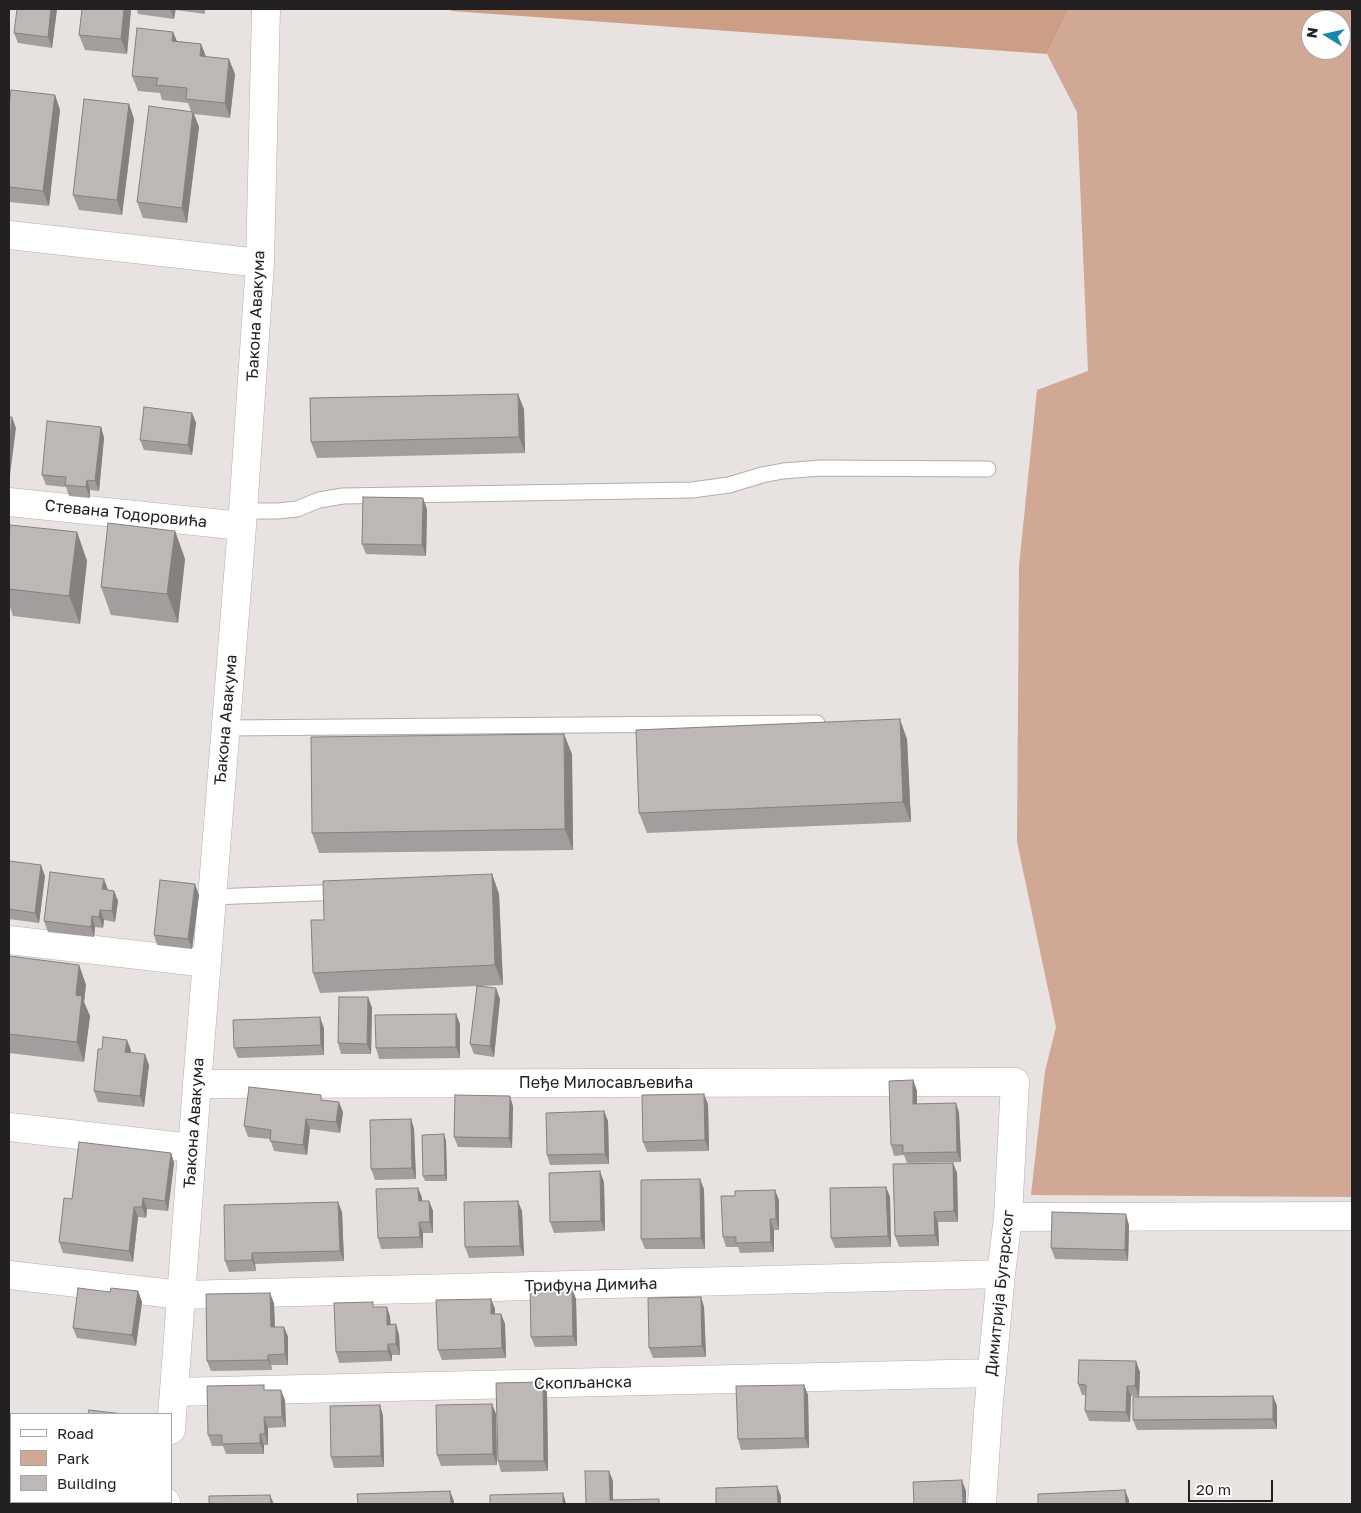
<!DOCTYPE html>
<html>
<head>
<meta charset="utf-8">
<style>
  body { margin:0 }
  #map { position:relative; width:1361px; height:1513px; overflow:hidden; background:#e8e3e1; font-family:"Golos Text",sans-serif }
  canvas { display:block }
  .frame { position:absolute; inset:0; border:10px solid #222020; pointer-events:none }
  .legend { position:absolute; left:10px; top:1413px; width:162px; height:90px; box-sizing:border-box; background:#fff; border:1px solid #a7a6a6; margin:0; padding:6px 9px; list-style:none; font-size:15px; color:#222020 }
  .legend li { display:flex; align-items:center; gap:10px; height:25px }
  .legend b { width:25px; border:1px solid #a7a6a6 }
  .north { position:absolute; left:1301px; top:10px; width:50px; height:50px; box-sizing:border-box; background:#fff; border:1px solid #a7a6a6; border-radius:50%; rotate:279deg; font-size:14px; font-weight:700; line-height:20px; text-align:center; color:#222020 }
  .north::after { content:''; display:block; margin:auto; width:18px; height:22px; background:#1887ad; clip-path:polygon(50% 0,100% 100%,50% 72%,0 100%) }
  .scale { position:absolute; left:1188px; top:1480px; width:85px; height:22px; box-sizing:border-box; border:2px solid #222020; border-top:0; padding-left:6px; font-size:15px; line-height:18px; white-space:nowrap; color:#222020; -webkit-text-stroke:4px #fff; paint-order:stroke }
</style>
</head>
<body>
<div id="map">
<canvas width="1361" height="1513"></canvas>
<div class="frame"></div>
<ul class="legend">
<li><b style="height:6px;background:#fff"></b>Road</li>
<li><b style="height:14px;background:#d0a894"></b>Park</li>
<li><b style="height:14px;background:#bdb8b6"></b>Building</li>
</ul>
<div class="north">N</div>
<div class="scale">20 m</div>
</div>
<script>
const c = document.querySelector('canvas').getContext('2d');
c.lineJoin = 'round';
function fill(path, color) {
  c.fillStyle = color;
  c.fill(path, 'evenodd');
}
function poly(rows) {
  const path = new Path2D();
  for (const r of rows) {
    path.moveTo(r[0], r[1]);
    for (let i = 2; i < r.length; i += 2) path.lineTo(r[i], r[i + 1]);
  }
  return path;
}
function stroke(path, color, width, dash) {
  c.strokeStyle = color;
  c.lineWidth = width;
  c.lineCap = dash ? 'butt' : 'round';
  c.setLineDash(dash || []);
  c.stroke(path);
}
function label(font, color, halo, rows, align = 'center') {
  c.font = font + ' "Golos Text",sans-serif';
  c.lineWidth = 4;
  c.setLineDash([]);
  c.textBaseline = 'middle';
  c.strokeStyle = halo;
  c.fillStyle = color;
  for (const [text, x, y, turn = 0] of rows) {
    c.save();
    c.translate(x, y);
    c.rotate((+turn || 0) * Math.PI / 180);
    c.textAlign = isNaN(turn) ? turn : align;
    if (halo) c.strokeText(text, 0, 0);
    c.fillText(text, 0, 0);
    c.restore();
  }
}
const green = poly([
  [1069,9,1352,9,1352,1197,1031,1195,1045,1071,1056,1027,1017,842,1019,566,1037,390,1088,371,1077,112,1047,54],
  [1311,20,1341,20,1341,50,1311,50]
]);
const forest = poly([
  [448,9,1069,9,1047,54,452,11]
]);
const lane = poly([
  [243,511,278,511,297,509,319,500,343,496,692,490,729,485,762,475,783,471,821,468,988,469],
  [226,728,817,723],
  [212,897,343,892]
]);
const street = poly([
  [9,235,260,263],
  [9,502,242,526],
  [9,940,207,963],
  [197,1084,1015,1082,1008,1217,1001,1274,988,1413,982,1504],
  [9,1127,192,1148],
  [1008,1217,1352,1216],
  [9,1275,181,1295,1001,1274],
  [174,1392,992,1373],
  [171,1430,197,1084,242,526,260,263,266,9],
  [165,1504,166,1502]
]);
const wall = poly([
  [57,9,52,48,18,43,14,33],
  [82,9,131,9,127,54,85,50,79,35],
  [137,9,205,9,205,14,176,10,174,19,138,14],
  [173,32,177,41,201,44,206,57,235,74,230,118,194,114,199,127,187,223,143,218,137,202,191,111,188,103,162,100,160,93,138,91,132,76],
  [55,95,60,110,49,206,9,202,9,105],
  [129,104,134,119,122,215,79,210,73,195],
  [524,409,525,453,317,458,311,442],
  [192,413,196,423,192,455,144,450,140,440],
  [101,427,104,438,99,491,90,490,90,498,69,496,66,487,46,485,42,475],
  [427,509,426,556,366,554,362,544],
  [175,531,185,559,178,623,111,615,101,587],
  [77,532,87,561,80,624,13,616,9,604,9,537],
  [907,739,911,822,647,833,639,813],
  [572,754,573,850,319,853,312,833],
  [9,861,45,876,39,923,9,919],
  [492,874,499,894,503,985,480,986,500,999,494,1057,474,1054,470,1044,477,986,320,993,313,973,324,920],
  [108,890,114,891,118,901,115,922,104,920,103,928,95,927,94,937,48,932,44,921],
  [199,895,192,949,157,945,154,935],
  [9,956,79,965,86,985,84,1002,90,1016,84,1062,9,1053],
  [368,997,372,1008,371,1054,341,1054,338,1043],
  [456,1014,460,1024,460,1058,379,1059,376,1048],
  [324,1028,324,1055,238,1058,234,1048],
  [131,1050,130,1053,149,1065,144,1107,98,1102,94,1091],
  [913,1080,917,1091,917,1104,956,1103,959,1113,961,1162,907,1163,904,1155,894,1156,891,1145],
  [323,1100,343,1112,340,1133,310,1129,307,1155,274,1151,270,1139,248,1137,244,1126],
  [708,1104,709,1151,647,1152,643,1142],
  [513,1106,512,1148,458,1147,454,1137],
  [604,1111,608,1121,609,1164,550,1165,547,1155],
  [411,1119,414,1129,416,1179,375,1180,371,1169],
  [446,1140,447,1181,425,1181,423,1176],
  [171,1153,174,1163,168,1211,147,1209,146,1218,138,1217,133,1262,63,1253,59,1242,72,1199],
  [953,1163,957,1173,958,1222,938,1222,939,1246,899,1247,895,1236],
  [604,1182,605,1231,554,1233,550,1222],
  [886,1187,890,1197,891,1247,835,1248,831,1238],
  [418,1188,422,1198,422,1201,429,1201,433,1211,433,1233,423,1233,423,1248,381,1249,378,1238],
  [704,1189,705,1249,645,1249,641,1239],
  [779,1200,779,1230,774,1230,774,1252,740,1253,738,1247,726,1247,723,1237],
  [338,1202,342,1212,344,1261,255,1264,256,1271,229,1272,225,1261],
  [522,1211,524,1256,469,1258,465,1247],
  [1129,1225,1128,1261,1055,1259,1051,1248],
  [572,1289,576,1299,577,1346,535,1347,531,1337],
  [138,1291,142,1302,136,1346,77,1338,73,1328],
  [701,1297,704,1307,706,1357,653,1358,649,1348],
  [491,1299,495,1309,495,1314,501,1314,505,1324,506,1358,442,1360,438,1350],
  [274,1303,275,1327,284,1327,288,1337,288,1365,271,1365,272,1370,211,1371,207,1361],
  [375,1307,387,1307,390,1317,391,1325,396,1324,399,1335,400,1355,392,1355,392,1361,339,1363,336,1352],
  [1140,1372,1139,1397,1131,1396,1130,1422,1089,1421,1085,1411,1085,1395,1082,1395,1078,1384],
  [543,1382,547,1392,548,1471,501,1472,498,1461],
  [804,1385,808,1395,809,1448,741,1450,738,1439],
  [266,1390,285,1400,286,1427,268,1428,268,1445,264,1445,264,1454,226,1454,223,1446,212,1446,208,1435],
  [1273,1396,1277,1406,1277,1429,1137,1430,1133,1420],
  [492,1404,496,1414,497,1465,441,1466,437,1455],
  [380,1405,383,1416,384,1467,334,1468,331,1457],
  [10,1502,70,1502,69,1504,11,1504]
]);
const shadedWall = poly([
  [51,9,57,9,52,48,48,37],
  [124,9,131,9,127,54,121,39],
  [170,9,175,9,174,19],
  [173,32,179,47,172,41],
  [201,44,207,59,200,56],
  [229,59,235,74,230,118,225,103],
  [55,95,60,110,49,206,43,191],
  [129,104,134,119,122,215,117,200],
  [193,112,199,127,187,223,182,208],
  [518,394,524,409,525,453,519,437],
  [192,413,196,423,192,455,188,445],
  [12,417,16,428,9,483,9,446],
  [101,427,104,438,99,491,95,481],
  [87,480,90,490,90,498,86,487],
  [423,498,427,509,426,556,422,545],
  [175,531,185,559,178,623,167,594],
  [77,532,87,561,80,624,69,596],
  [900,719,907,739,911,822,903,802],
  [564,734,572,754,573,850,565,829],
  [41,865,45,876,39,923,35,913],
  [492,874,499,894,503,985,495,965],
  [104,879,108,890,102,889],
  [195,884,199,895,192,949,188,939],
  [114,891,118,901,115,922,112,911],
  [100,910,104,920,103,928,99,917],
  [92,916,95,927,94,937,91,927],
  [79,965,86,985,84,1002,90,1016,84,1062,77,1042,76,995],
  [496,988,500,999,494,1057,490,1046],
  [368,997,372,1008,371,1054,367,1044],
  [456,1014,460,1024,460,1058,456,1047],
  [320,1017,324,1028,324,1055,321,1045],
  [127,1040,131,1050,129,1062,125,1052],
  [145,1054,149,1065,144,1107,140,1096],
  [913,1080,917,1091,917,1115,913,1104],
  [704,1094,708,1104,709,1151,705,1140],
  [510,1096,513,1106,512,1148,509,1138],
  [339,1102,343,1112,340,1133,336,1122],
  [956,1103,959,1113,961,1162,957,1152],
  [604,1111,608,1121,609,1164,605,1154],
  [306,1119,310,1129,307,1155,303,1145],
  [411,1119,414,1129,416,1179,412,1168],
  [444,1134,446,1140,447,1181,445,1175],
  [171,1153,174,1163,168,1211,165,1201],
  [953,1163,957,1173,958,1222,954,1211],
  [600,1171,604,1182,605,1231,601,1221],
  [700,1179,704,1189,705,1249,701,1238],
  [886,1187,890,1197,891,1247,888,1236],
  [418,1188,422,1198,422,1212,419,1201],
  [775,1190,779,1200,779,1230,776,1219],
  [143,1198,147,1209,146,1218,142,1207],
  [429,1201,433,1211,433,1233,430,1222],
  [518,1201,522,1211,524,1256,520,1246],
  [338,1202,342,1212,344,1261,340,1251],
  [134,1207,138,1217,133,1262,129,1251],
  [934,1212,938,1222,939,1246,935,1235],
  [1126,1214,1129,1225,1128,1261,1125,1250],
  [770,1219,774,1230,774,1252,771,1242],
  [419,1222,423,1233,423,1248,420,1237],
  [252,1253,255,1264,256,1271,252,1260],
  [572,1289,576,1299,577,1346,573,1336],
  [138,1291,142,1302,136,1346,132,1335],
  [270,1293,274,1303,275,1337,271,1327],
  [701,1297,704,1307,706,1357,702,1346],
  [491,1299,495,1309,495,1325,491,1314],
  [387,1307,390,1317,391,1335,387,1325],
  [501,1314,505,1324,506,1358,502,1348],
  [396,1324,399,1335,400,1355,396,1344],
  [284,1327,288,1337,288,1365,285,1354],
  [388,1344,392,1355,392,1361,388,1351],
  [268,1355,271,1365,272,1370,268,1360],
  [1136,1361,1140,1372,1139,1397,1135,1386],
  [543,1382,547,1392,548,1471,544,1461],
  [804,1385,808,1395,809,1448,805,1438],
  [1127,1386,1131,1396,1130,1422,1126,1412],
  [281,1390,285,1400,286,1427,282,1417],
  [1273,1396,1277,1406,1277,1429,1273,1419],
  [492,1404,496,1414,497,1465,493,1454],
  [380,1405,383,1416,384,1467,381,1456],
  [264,1417,268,1428,268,1445,265,1434],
  [260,1434,264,1445,264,1454,260,1443],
  [9,1454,11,1460,9,1477],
  [609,1471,613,1481,613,1504,610,1500],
  [962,1480,966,1491,966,1504,963,1504],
  [777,1486,781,1496,781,1504,778,1504],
  [1125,1490,1129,1500,1129,1504,1126,1504],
  [450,1491,454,1501,454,1504,451,1504],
  [563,1493,566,1503,566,1504,563,1504],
  [270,1495,274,1504,271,1504],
  [64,1502,70,1502,69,1504,64,1504],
  [137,1502,147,1502,147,1504,137,1504]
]);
const building = poly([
  [17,9,51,9,48,37,14,33,17,9],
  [82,9,124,9,121,39,79,35,82,9],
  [137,28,173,32,172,41,201,44,200,56,229,59,225,103,186,99,187,88,156,85,158,78,132,76,137,28],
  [11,90,55,95,43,191,9,187,9,105,11,90],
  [84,99,129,104,117,200,73,195,84,99],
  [149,106,193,112,182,208,137,202,149,106],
  [518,394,519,437,311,442,310,398,518,394],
  [144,407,192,413,188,445,140,440,144,407],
  [9,417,12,417,9,446,9,417],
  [47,421,101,427,95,481,87,480,86,487,65,485,66,477,42,475,47,421],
  [363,497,423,498,422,545,362,544,363,497],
  [108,523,175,531,167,594,101,587,108,523],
  [10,525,77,532,69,596,9,589,9,537,10,525],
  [900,719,903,802,639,813,636,730,900,719],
  [564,734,565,829,312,833,311,737,564,734],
  [9,861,41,865,35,913,9,909,9,861],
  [50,872,104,879,102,889,114,891,112,911,100,910,99,917,92,916,91,927,44,921,50,872],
  [492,874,495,965,313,973,311,920,324,920,323,881,492,874],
  [160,880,195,884,188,939,154,935,160,880],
  [9,956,79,965,76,995,82,996,77,1042,9,1034,9,956],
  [477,986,496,988,490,1046,470,1044,477,986],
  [339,997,368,997,367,1044,338,1043,339,997],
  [456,1014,456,1047,376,1048,375,1015,456,1014],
  [320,1017,321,1045,234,1048,233,1020,320,1017],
  [103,1037,127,1040,125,1052,145,1054,140,1096,94,1091,98,1049,102,1049,103,1037],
  [913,1080,913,1104,956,1103,957,1152,903,1153,903,1145,891,1145,889,1081,913,1080],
  [249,1087,321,1095,321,1100,339,1102,336,1122,306,1119,303,1145,270,1141,271,1130,244,1126,249,1087],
  [704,1094,705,1140,643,1142,642,1095,704,1094],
  [455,1095,510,1096,509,1138,454,1137,455,1095],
  [604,1111,605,1154,547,1155,546,1113,604,1111],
  [411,1119,412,1168,371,1169,370,1120,411,1119],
  [444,1134,445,1175,423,1176,422,1135,444,1134],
  [79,1142,171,1153,165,1201,143,1198,142,1207,134,1207,129,1251,59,1242,64,1198,72,1199,79,1142],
  [953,1163,954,1211,934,1212,935,1235,895,1236,893,1164,953,1163],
  [600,1171,601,1221,550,1222,549,1173,600,1171],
  [700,1179,701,1238,641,1239,641,1180,700,1179],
  [886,1187,888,1236,831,1238,830,1188,886,1187],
  [418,1188,419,1201,429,1201,430,1222,419,1222,420,1237,378,1238,376,1189,418,1188],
  [775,1190,776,1219,770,1219,771,1242,736,1243,736,1237,723,1237,721,1196,735,1196,735,1191,775,1190],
  [518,1201,520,1246,465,1247,464,1202,518,1201],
  [338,1202,340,1251,252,1253,252,1260,225,1261,224,1205,338,1202],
  [1052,1212,1126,1214,1125,1250,1051,1248,1052,1212],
  [78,1288,110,1292,111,1288,138,1291,132,1335,73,1328,78,1288],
  [530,1289,572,1289,573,1336,531,1337,530,1289],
  [270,1293,271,1327,284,1327,285,1354,268,1355,268,1360,207,1361,206,1294,270,1293],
  [701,1297,702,1346,649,1348,648,1298,701,1297],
  [491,1299,491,1314,501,1314,502,1348,438,1350,436,1300,491,1299],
  [373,1302,373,1307,387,1307,387,1325,396,1324,396,1344,388,1344,388,1351,336,1352,334,1303,373,1302],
  [1079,1360,1136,1361,1135,1386,1127,1386,1126,1412,1085,1411,1086,1385,1078,1384,1079,1360],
  [543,1382,544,1461,498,1461,496,1383,543,1382],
  [264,1385,264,1390,281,1390,282,1417,264,1417,265,1434,260,1434,260,1443,222,1444,222,1435,208,1435,207,1386,264,1385],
  [804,1385,805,1438,738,1439,736,1386,804,1385],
  [1273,1396,1273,1419,1133,1420,1133,1397,1273,1396],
  [492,1404,493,1454,437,1455,436,1405,492,1404],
  [380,1405,381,1456,331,1457,330,1406,380,1405],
  [89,1410,124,1414,88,1414,89,1410],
  [585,1471,609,1471,610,1500,659,1499,659,1504,586,1504,585,1471],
  [962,1480,963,1504,914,1504,913,1482,962,1480],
  [777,1486,778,1504,716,1504,716,1488,777,1486],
  [1125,1490,1126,1504,1038,1504,1038,1494,1125,1490],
  [450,1491,451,1504,358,1504,357,1494,450,1491],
  [563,1493,563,1504,490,1504,490,1495,563,1493],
  [270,1495,271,1504,209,1504,209,1496,270,1495],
  [11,1496,11,1502,64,1502,64,1504,24,1504,10,1502,11,1496],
  [86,1502,137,1502,137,1504,91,1504,86,1503,86,1502]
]);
const streetNames = [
  ["Ђакона Авакума",256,316,-87],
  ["Стевана Тодоровића",126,514,6],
  ["Ђакона Авакума",226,720,-85],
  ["Пеђе Милосављевића",606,1083],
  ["Ђакона Авакума",194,1123,-86],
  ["Трифуна Димића",591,1285,-1],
  ["Димитрија Бугарског",1000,1293,-84],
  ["Скопљанска",583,1383,-1]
];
fill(green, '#d0a894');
fill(forest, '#cc9e86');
stroke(lane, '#b2aeac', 17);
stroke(street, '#b2aeac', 29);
stroke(lane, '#fff', 15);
stroke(street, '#fff', 28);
fill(wall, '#a39e9d');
fill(shadedWall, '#84817f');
fill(building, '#bdb8b6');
stroke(building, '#84817f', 1);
label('16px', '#222020', '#fff', streetNames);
</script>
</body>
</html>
